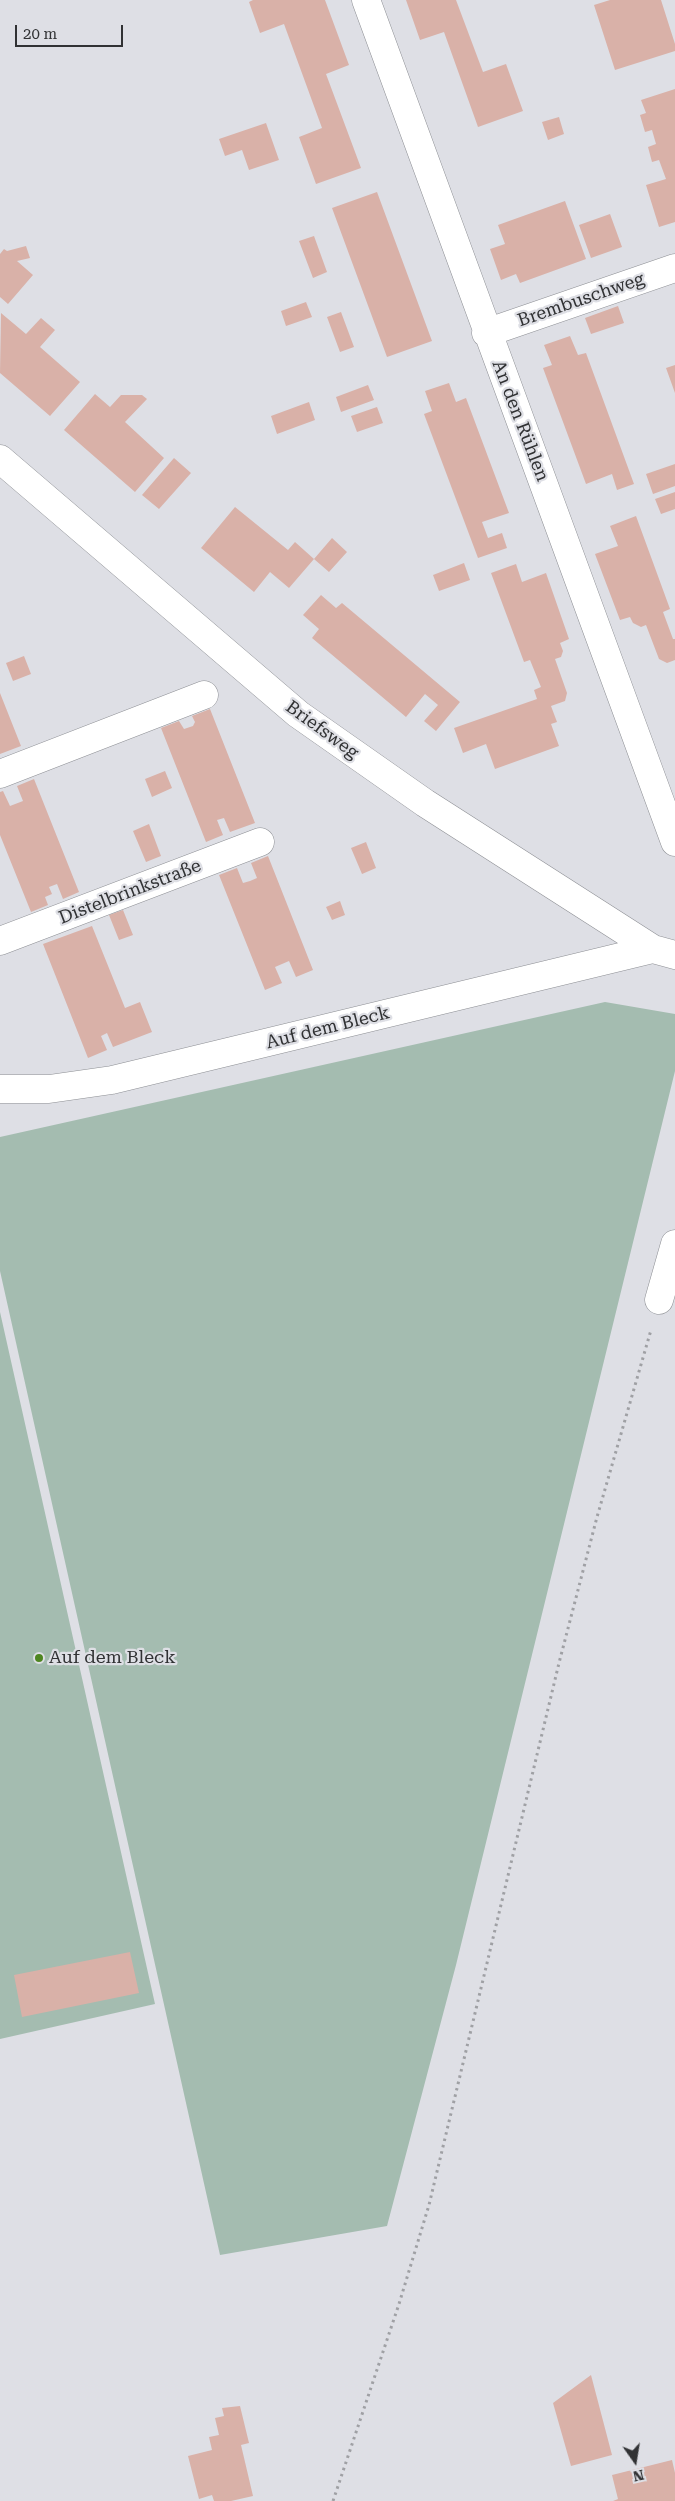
<!DOCTYPE html>
<html>
<head>
<meta charset="utf-8">
<style>
  body { margin:0 }
  #map { position:relative; width:675px; height:2501px; overflow:hidden; background:#dedfe5; font-family:"Roboto Serif",serif }
  canvas { display:block }
  .north { position:absolute; left:610px; top:2436px; width:50px; height:50px; -webkit-text-stroke:4px #dedfe5; paint-order:stroke; rotate:167deg; font-size:14px; font-weight:700; line-height:20px; text-align:center; color:#313234 }
  .north::after { content:''; display:block; margin:auto; width:18px; height:22px; background:#313234; clip-path:polygon(50% 0,100% 100%,50% 72%,0 100%) }
  .scale { position:absolute; left:15px; top:25px; width:108px; height:22px; box-sizing:border-box; border:2px solid #313234; border-top:0; padding-left:6px; font-size:15px; line-height:18px; white-space:nowrap; color:#313234; -webkit-text-stroke:4px #dedfe5; paint-order:stroke }
</style>
</head>
<body>
<div id="map">
<canvas width="675" height="2501"></canvas>
<div class="north">N</div>
<div class="scale">20 m</div>
</div>
<script>
const c = document.querySelector('canvas').getContext('2d');
c.lineJoin = 'round';
function fill(path, color) {
  c.fillStyle = color;
  c.fill(path, 'evenodd');
}
function poly(rows) {
  const path = new Path2D();
  for (const r of rows) {
    path.moveTo(r[0], r[1]);
    for (let i = 2; i < r.length; i += 2) path.lineTo(r[i], r[i + 1]);
  }
  return path;
}
function stroke(path, color, width, dash) {
  c.strokeStyle = color;
  c.lineWidth = width;
  c.lineCap = dash ? 'butt' : 'round';
  c.setLineDash(dash || []);
  c.stroke(path);
}
function label(font, color, halo, rows, align = 'center') {
  c.font = font + ' "Roboto Serif",serif';
  c.lineWidth = 4.5;
  c.setLineDash([]);
  c.textBaseline = 'middle';
  c.strokeStyle = halo;
  c.fillStyle = color;
  for (const [text, x, y, turn = 0] of rows) {
    c.save();
    c.translate(x, y);
    c.rotate((+turn || 0) * Math.PI / 180);
    c.textAlign = isNaN(turn) ? turn : align;
    if (halo) c.strokeText(text, 0, 0);
    c.fillText(text, 0, 0);
    c.restore();
  }
}
const green = poly([
  [605,1002,675,1014,675,1071,456,1965,387,2226,220,2255,0,1271,0,1137],
  [0,1312,155,2004,0,2039]
]);
const building = poly([
  [253,0,325,0,349,65,326,74,361,168,316,184,299,137,322,128,284,24,260,33,249,2],
  [406,0,456,0,483,72,506,64,523,111,478,127,444,32,420,40],
  [610,0,661,0,675,44,675,51,615,70,594,5],
  [675,89,675,222,659,227,646,185,666,179,659,160,652,162,648,147,656,144,652,130,645,132,640,115,646,113,641,100],
  [559,117,564,134,548,140,542,122],
  [266,123,279,160,249,170,242,150,225,156,219,139],
  [377,192,432,341,387,357,332,208],
  [565,201,586,259,520,283,516,274,501,280,490,249,505,244,498,225],
  [610,214,622,247,591,258,579,225],
  [314,236,327,272,313,278,299,241],
  [26,246,30,258,17,261,33,275,8,304,0,297,0,254,4,249,7,251],
  [306,302,312,317,286,326,281,311],
  [618,306,624,323,591,334,585,318],
  [341,312,354,347,340,352,327,317],
  [1,313,26,334,41,318,55,330,40,347,80,382,50,416,0,373],
  [570,336,578,355,586,353,634,484,617,490,612,474,586,484,543,368,552,365,544,345],
  [675,365,675,393,666,368],
  [449,383,456,402,466,398,509,513,482,522,488,538,502,533,507,548,478,558,424,414,432,411,425,391],
  [368,385,374,400,341,412,336,397],
  [95,394,110,407,121,395,142,395,147,399,125,422,164,458,135,492,64,430],
  [309,402,315,420,277,434,271,416],
  [377,407,383,423,357,432,351,416],
  [174,458,191,473,159,509,142,495],
  [675,464,675,486,653,494,646,474],
  [675,492,675,509,661,514,655,499],
  [235,507,288,550,295,542,314,559,289,588,270,572,254,592,201,548],
  [636,516,670,609,663,612,673,639,675,639,675,660,667,663,659,659,646,625,641,627,633,623,630,617,620,620,595,554,618,546,610,526],
  [332,538,347,552,329,572,314,559],
  [464,563,470,580,439,591,433,575],
  [516,564,522,582,546,573,569,639,560,643,563,651,561,657,555,659,567,693,565,701,551,706,557,722,551,724,559,746,495,769,486,744,463,753,454,728,537,699,534,690,541,687,530,660,524,662,491,573],
  [321,595,336,608,342,603,460,702,436,731,424,721,438,705,425,694,406,717,312,638,319,629,303,615],
  [24,656,31,674,13,681,6,663],
  [0,693,21,746,0,754],
  [210,709,255,823,230,832,224,818,217,820,223,835,206,842,161,728,179,721,184,729,193,726,195,722,192,716],
  [165,771,172,788,152,797,145,779],
  [34,779,79,892,63,899,57,884,49,887,52,894,45,897,48,905,31,912,0,835,0,792,3,791,10,806,23,801,17,786],
  [149,824,161,856,146,862,133,831],
  [366,842,376,868,362,874,351,848],
  [268,856,313,970,296,977,289,961,275,967,282,983,265,990,219,875,237,868,243,883,250,881,257,878,251,863],
  [340,901,345,915,332,920,326,907],
  [123,910,133,935,119,940,109,915],
  [92,926,125,1008,140,1002,152,1032,113,1047,107,1033,101,1036,107,1050,88,1058,43,944],
  [130,1952,139,1993,22,2017,14,1975],
  [591,2375,612,2455,571,2466,553,2403],
  [240,2406,249,2443,241,2445,253,2496,231,2501,214,2501,212,2495,199,2499,188,2456,212,2450,209,2437,219,2435,215,2418,224,2416,222,2408],
  [672,2460,675,2473,675,2501,613,2501,618,2499,612,2475]
]);
const path = poly([
  [333,2501,399,2304,429,2205,559,1663,597,1517,651,1330]
]);
const minor = poly([
  [366,0,675,842],
  [486,333,675,268],
  [0,459,298,714,425,803,653,949,675,955],
  [0,774,204,695],
  [0,941,260,842],
  [0,1089,49,1089,112,1080,653,949],
  [659,1300,675,1244]
]);
const markers = [
  [39,1658,5,"#4e8621"]
];
const streetNames = [
  ["Brembuschweg",581,300,-19],
  ["An den Rühlen",520,421,69],
  ["Briefsweg",322,730,36],
  ["Distelbrinkstraße",130,892,-21],
  ["Auf dem Bleck",328,1028,-14]
];
const poiNames = [
  ["Auf dem Bleck",49,1658]
];
fill(green, '#a4bcb0');
fill(building, '#d9b1a8');
stroke(minor, '#8d8f94', 29);
stroke(path, '#9fa0a4', 3, [2.5, 4]);
stroke(minor, '#fff', 28);
for (const [x, y, r, color] of markers) {
  const dot = new Path2D();
  dot.arc(x, y, r, 0, 2 * Math.PI);
  c.fillStyle = color;
  c.fill(dot);
  stroke(dot, '#dedfe5', 2);
}
label('18px', '#313234', '#dedfe5', streetNames);
label('18px', '#313234', '#dedfe5', poiNames, 'left');
</script>
</body>
</html>
